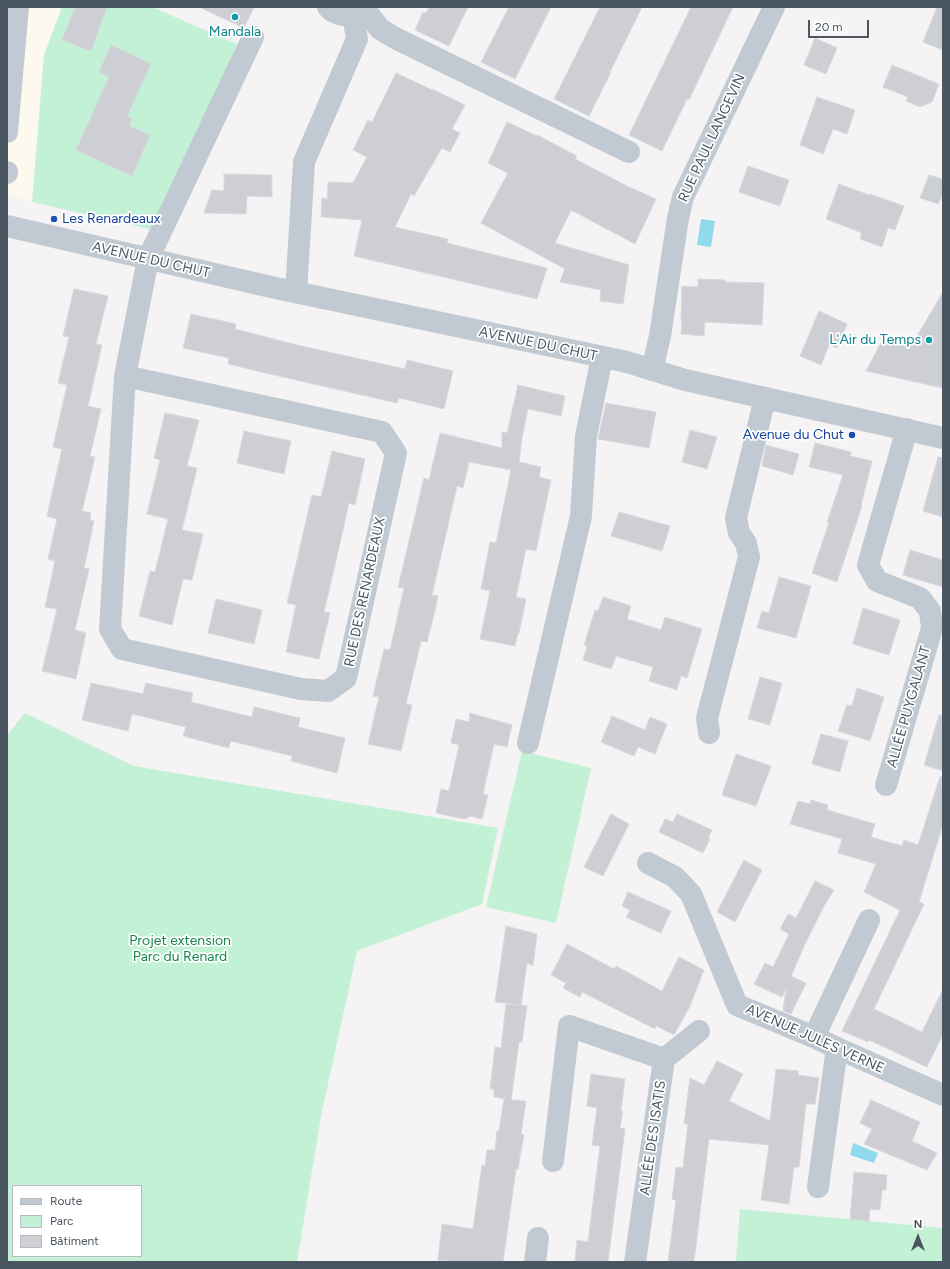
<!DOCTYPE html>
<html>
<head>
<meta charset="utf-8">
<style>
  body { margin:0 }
  #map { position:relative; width:950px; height:1269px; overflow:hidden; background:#f5f3f3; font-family:Figtree,sans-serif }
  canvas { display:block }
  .frame { position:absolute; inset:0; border:8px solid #4a5661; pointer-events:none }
  .legend { position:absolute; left:12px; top:1185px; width:130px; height:72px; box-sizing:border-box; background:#fff; border:1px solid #b7bbc0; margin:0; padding:5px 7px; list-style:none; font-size:12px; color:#4a5661 }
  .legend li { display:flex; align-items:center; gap:8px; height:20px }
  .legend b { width:20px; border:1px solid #b7bbc0 }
  .north { position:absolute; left:898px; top:1217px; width:40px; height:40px; -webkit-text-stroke:3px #fff; paint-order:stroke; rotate:0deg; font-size:11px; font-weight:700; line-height:16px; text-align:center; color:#4a5661 }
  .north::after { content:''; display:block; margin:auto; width:14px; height:18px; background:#4a5661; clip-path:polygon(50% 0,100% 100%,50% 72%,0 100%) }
  .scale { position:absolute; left:808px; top:20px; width:61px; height:18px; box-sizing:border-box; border:2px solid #4a5661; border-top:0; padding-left:5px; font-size:12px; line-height:14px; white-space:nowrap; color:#4a5661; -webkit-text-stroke:3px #fff; paint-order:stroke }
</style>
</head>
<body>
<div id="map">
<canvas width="950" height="1269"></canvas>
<div class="frame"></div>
<ul class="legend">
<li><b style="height:5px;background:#c1cad2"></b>Route</li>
<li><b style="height:11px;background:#c3f1d5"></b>Parc</li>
<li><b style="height:11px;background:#cdcfd5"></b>Bâtiment</li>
</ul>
<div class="north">N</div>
<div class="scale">20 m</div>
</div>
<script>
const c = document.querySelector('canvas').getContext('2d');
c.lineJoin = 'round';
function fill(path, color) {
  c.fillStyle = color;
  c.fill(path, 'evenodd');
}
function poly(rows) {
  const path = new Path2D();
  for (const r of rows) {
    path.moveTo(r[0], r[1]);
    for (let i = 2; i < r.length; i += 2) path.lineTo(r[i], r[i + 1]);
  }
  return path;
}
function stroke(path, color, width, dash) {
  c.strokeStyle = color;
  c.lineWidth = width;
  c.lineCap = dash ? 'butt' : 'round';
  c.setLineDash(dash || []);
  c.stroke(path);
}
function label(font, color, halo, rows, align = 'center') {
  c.font = font + ' Figtree,sans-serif';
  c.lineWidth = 3.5;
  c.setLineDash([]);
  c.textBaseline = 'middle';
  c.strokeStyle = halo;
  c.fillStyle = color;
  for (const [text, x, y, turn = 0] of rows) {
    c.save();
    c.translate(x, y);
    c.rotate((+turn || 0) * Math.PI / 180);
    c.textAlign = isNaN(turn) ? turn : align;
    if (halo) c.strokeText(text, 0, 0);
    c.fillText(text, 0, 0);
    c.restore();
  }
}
const commercial = poly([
  [7,7,62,7,44,55,32,202,7,194]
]);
const green = poly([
  [62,7,152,7,237,44,185,162,158,231,32,202,44,55],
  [25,713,134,766,498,828,482,904,357,951,321,1116,297,1262,7,1262,7,735],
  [13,1186,141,1186,141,1256,13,1256],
  [522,751,591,768,556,923,486,907],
  [740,1209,943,1228,943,1262,736,1262]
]);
const water = poly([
  [701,219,715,221,711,247,697,245],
  [853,1143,878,1153,874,1163,850,1155]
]);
const building = poly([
  [75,7,107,7,91,51,62,40,75,7],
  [199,7,254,7,244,28,199,7],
  [429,7,468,7,449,46,415,30,423,12,426,13,429,7],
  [509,7,551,7,515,79,481,62,509,7],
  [600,7,642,7,610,72,611,72,589,116,554,99,600,7],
  [691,7,733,7,689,100,687,99,662,151,629,135,691,7],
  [937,7,943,7,943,50,923,42,937,7],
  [815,38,837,48,826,74,804,65,815,38],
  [111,45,151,64,127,116,132,118,129,126,150,135,132,176,76,150,109,77,99,72,111,45],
  [892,65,939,84,932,102,920,107,906,101,908,97,883,87,892,65],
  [396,73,432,90,432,89,465,105,452,129,460,133,450,152,442,148,414,196,411,194,395,227,448,239,447,243,547,268,537,299,354,256,362,220,321,217,322,198,327,199,328,182,353,183,367,157,353,150,368,120,372,122,396,73],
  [817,97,855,110,847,134,833,129,823,154,800,145,817,97],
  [507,122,537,136,537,135,577,156,575,159,629,187,656,199,635,244,571,210,555,243,629,265,623,304,600,301,601,290,560,282,565,269,481,223,508,173,488,163,507,122],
  [748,166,789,180,780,206,739,192,748,166],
  [224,174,272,175,272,197,247,196,246,214,204,213,212,190,224,191,224,174],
  [929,175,943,179,943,194,938,204,920,198,929,175],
  [839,184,869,195,870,194,904,206,895,230,888,228,882,247,860,239,862,233,826,219,839,184],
  [698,279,725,280,725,282,764,283,762,325,705,322,704,336,681,334,682,320,681,320,682,286,698,287,698,279],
  [74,289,108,296,96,344,102,345,88,406,101,409,90,456,95,457,82,511,91,513,90,520,94,521,84,568,89,569,75,630,86,633,76,679,42,671,57,609,45,607,55,561,48,559,57,519,47,516,62,449,53,447,67,385,58,383,69,337,63,336,74,289],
  [943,292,943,388,866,371,884,337,913,343,943,292],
  [819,311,847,324,837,348,829,345,821,365,800,356,819,311],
  [191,314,236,324,235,329,297,345,405,369,407,360,453,371,444,409,399,398,397,403,274,375,228,364,229,358,183,348,191,314],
  [518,385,565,396,561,416,528,409,522,438,519,462,541,467,539,477,551,480,536,551,526,549,516,597,526,599,519,633,518,633,515,646,480,639,490,591,481,589,490,542,496,543,511,470,469,462,463,488,457,486,432,595,438,596,436,606,427,642,421,641,406,704,412,705,401,751,368,744,379,697,373,696,384,649,390,650,404,588,398,587,424,478,429,480,440,433,502,448,502,432,507,433,518,385],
  [606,403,656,412,649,448,598,439,606,403],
  [165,413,199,420,187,466,197,468,182,530,203,534,192,580,183,579,172,625,139,616,150,571,155,572,168,519,147,514,160,460,154,458,165,413],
  [690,430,717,437,707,469,682,462,690,430],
  [244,431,291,441,284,474,237,463,244,431],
  [815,443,851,452,850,456,872,461,861,505,862,506,837,582,812,573,829,523,827,522,843,475,809,467,815,443],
  [766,445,799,454,793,475,762,466,766,445],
  [332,451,365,459,355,505,349,503,335,565,324,612,330,613,319,659,286,652,296,605,287,603,312,495,321,497,332,451],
  [938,457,943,458,943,517,923,511,938,457],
  [619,512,670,526,662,551,611,536,619,512],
  [910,550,943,560,943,587,903,575,910,550],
  [779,577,811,586,796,638,757,628,762,611,769,613,779,577],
  [603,597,631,606,627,619,661,630,665,617,702,629,687,678,681,676,677,690,649,681,653,667,616,656,611,669,583,660,587,646,584,645,595,610,598,611,603,597],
  [216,599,262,610,254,644,208,633,216,599],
  [863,608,900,620,889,655,853,644,863,608],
  [760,677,782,683,770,725,748,719,760,677],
  [91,683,143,694,146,683,193,693,191,702,252,717,254,707,300,718,298,727,345,738,337,773,291,761,292,756,231,741,229,748,183,736,186,727,132,714,128,731,82,720,91,683],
  [857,688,884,697,870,741,838,731,847,705,852,706,857,688],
  [470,713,512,725,507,747,494,744,483,794,488,795,482,819,471,816,464,819,436,813,441,789,449,791,459,745,451,743,456,719,469,722,470,713],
  [939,715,943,716,943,771,924,765,939,715],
  [612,716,645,730,650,717,667,724,655,754,638,747,634,756,601,742,612,716],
  [821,734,848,741,840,772,812,764,821,734],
  [736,754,771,766,756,806,722,795,736,754],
  [940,777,943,777,943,824,919,902,924,904,874,1009,922,1032,943,989,943,1034,927,1067,869,1040,868,1042,842,1031,900,910,864,892,876,864,838,853,842,839,790,824,798,801,810,804,811,800,828,805,827,810,875,824,871,837,902,846,904,840,918,845,940,777],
  [611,814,629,824,603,876,584,867,611,814],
  [677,814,712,830,708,838,710,839,703,853,659,832,665,819,673,822,677,814],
  [744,860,762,870,735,922,717,912,744,860],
  [815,881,834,890,824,906,806,942,791,976,806,983,791,1014,783,1011,786,989,782,997,754,984,765,963,773,967,789,934,780,929,788,914,796,918,815,881],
  [628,892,671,911,661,933,626,917,630,910,622,906,628,892],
  [506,926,537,934,533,966,527,963,521,1005,495,1002,506,926],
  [567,944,614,969,616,966,662,991,679,957,704,970,690,1006,674,1035,656,1026,655,1029,582,992,580,997,563,988,566,983,551,975,567,944],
  [506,1004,527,1006,522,1042,519,1042,511,1100,526,1101,521,1134,524,1135,521,1150,518,1169,516,1169,503,1262,454,1262,438,1260,442,1224,473,1229,482,1165,485,1166,487,1150,495,1150,497,1131,499,1131,504,1099,506,1099,494,1097,494,1089,490,1089,495,1047,501,1048,506,1004],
  [717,1061,743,1074,729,1101,770,1121,776,1069,798,1071,798,1075,819,1078,815,1104,806,1104,799,1167,794,1167,789,1204,761,1200,769,1145,709,1139,694,1262,668,1262,676,1200,672,1199,676,1167,683,1168,688,1124,684,1124,690,1078,704,1085,717,1061],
  [591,1074,625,1079,621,1111,623,1111,620,1128,625,1129,608,1262,575,1262,577,1240,588,1242,600,1146,592,1145,597,1108,587,1106,591,1074],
  [871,1100,920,1122,912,1141,937,1153,927,1170,864,1144,872,1129,860,1123,871,1100],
  [854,1172,887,1175,886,1190,882,1190,880,1210,870,1209,869,1221,850,1219,854,1172]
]);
const minor = poly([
  [328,7,332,11,342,15,364,14,366,13],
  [367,12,380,29,397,39,629,152],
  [7,132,18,7],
  [7,172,7,173],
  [7,226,271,287,627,362,685,380,943,438],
  [296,292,304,162,357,39,353,15],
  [652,370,660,336,678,218,683,197,774,7],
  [125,376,382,432,396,453,346,678,328,691,301,689,122,649,110,629,125,376,148,259,253,37],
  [709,733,707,718,749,557,746,543,739,533,736,518,765,398],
  [528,743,581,516,586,436,602,357],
  [886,785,932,628,930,611,920,598,877,581,868,565,907,429],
  [648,863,675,877,691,894,737,1005,814,1037,837,1048,943,1095],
  [814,1037,869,920],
  [553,1161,569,1026,664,1059],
  [818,1187,837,1048],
  [535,1262,538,1238],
  [635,1262,664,1059,699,1031]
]);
const markers = [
  [235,17,4,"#0f9aa8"],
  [54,219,4,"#1a4fb4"],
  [929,340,4,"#0f9aa8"],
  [852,435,4,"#1a4fb4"]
];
const cultureNames = [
  ["Mandala",235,32],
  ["L'Air du Temps",921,340,"right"]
];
const streetNames = [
  ["RUE PAUL LANGEVIN",712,138,-65],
  ["AVENUE DU CHUT",151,260,13],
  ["AVENUE DU CHUT",538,344,12],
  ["RUE DES RENARDEAUX",365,592,-78],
  ["ALLÉE PUYGALANT",909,707,-74],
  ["AVENUE JULES VERNE",815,1039,24],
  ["ALLÉE DES ISATIS",653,1138,-82]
];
const transitNames = [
  ["Les Renardeaux",62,219],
  ["Avenue du Chut",844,435,"right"]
];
const parkNames = [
  ["Projet extension",180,941],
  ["Parc du Renard",180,957]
];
fill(commercial, '#fdf9ef');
fill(green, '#c3f1d5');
fill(water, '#90daee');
fill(building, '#cdcfd5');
stroke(building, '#d7d9de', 1);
stroke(minor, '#c1cad2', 22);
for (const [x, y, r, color] of markers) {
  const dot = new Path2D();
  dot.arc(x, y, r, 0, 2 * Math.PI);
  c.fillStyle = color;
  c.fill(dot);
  stroke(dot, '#fff', 1.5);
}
label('14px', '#0d838f', '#fff', cultureNames);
label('14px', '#4a5661', '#fff', streetNames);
label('14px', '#164399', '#fff', transitNames, 'left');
label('14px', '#17864f', '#fff', parkNames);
</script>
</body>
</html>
